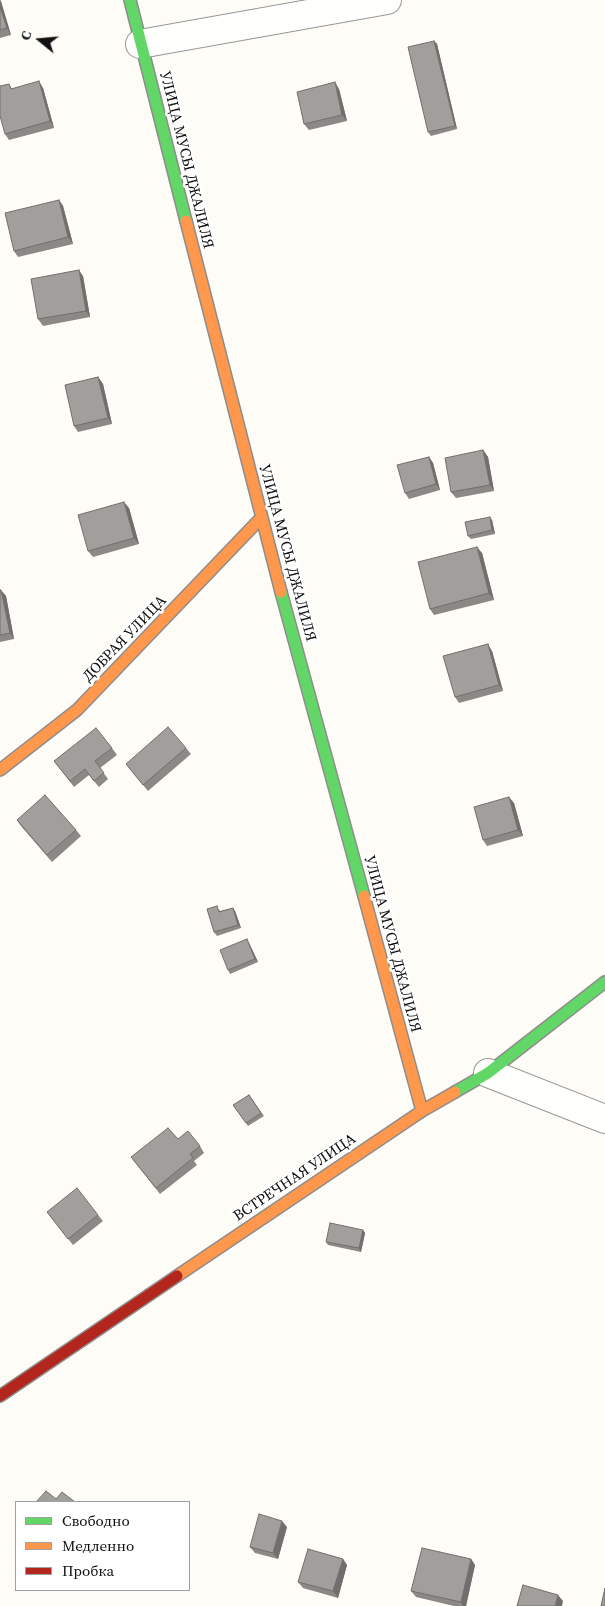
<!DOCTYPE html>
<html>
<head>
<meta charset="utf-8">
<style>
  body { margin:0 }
  #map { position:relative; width:605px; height:1606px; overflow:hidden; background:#fdfcf7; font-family:"Source Serif 4",serif }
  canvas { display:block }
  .legend { position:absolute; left:15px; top:1501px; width:175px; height:90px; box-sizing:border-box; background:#fff; border:1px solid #a0a0a0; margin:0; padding:6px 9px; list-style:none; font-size:15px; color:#111 }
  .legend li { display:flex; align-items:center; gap:10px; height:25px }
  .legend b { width:25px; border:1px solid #a0a0a0 }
  .north { position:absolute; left:15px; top:15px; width:50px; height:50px; -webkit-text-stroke:4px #fff; paint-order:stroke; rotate:287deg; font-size:14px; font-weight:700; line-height:20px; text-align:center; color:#111 }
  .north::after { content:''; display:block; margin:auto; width:18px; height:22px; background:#111; clip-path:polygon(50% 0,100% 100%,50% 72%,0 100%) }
</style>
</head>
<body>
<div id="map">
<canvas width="605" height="1606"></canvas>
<ul class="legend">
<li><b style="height:6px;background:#63d668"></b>Свободно</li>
<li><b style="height:6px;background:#ff974d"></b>Медленно</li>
<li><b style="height:6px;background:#b3261e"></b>Пробка</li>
</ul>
<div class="north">С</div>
</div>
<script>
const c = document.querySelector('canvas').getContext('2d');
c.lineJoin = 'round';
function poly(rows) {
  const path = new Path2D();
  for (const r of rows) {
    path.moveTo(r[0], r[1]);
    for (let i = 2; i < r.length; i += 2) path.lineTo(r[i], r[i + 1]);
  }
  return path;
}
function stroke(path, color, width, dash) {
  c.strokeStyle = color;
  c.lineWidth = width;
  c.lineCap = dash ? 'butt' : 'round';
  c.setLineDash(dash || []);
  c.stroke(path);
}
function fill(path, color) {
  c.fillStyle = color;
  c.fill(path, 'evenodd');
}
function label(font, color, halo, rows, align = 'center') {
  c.font = font + ' "Source Serif 4",serif';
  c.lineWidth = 5;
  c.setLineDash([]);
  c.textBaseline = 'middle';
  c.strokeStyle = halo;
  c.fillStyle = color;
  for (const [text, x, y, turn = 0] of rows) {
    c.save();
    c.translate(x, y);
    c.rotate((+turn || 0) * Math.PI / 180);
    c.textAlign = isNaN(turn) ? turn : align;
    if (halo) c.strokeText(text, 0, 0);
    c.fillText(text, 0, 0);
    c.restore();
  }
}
const street = poly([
  [140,44,387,0],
  [488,1073,605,1119]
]);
const fast = poly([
  [130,0,186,221],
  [281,592,364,896],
  [455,1092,488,1073,605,982]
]);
const slow = poly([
  [186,221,281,592],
  [0,770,77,710,261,518],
  [364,896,422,1111],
  [177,1276,422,1111,455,1092]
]);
const jam = poly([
  [0,1396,177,1276]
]);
const wall = poly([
  [0,0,11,35,0,38],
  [434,41,437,44,457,129,431,136,428,132],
  [9,84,12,89,43,88,54,128,9,140,5,134],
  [339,89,347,121,309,130,304,124],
  [59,200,63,206,73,244,18,257,14,251],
  [83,276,90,317,43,326,38,319],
  [98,377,103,384,112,424,78,432,74,426],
  [483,450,488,457,494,491,456,498,451,492],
  [429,457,433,463,440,490,409,499,405,493],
  [129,508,139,544,93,557,88,551],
  [492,520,495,534,471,539,468,536],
  [482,553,494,600,434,615,430,609],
  [0,590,6,596,14,639,0,642],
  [492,651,503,691,459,703,455,697],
  [112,748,117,755,100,768,108,779,99,787,89,775,74,787,54,761],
  [186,748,191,754,148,791,126,764],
  [514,803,523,836,487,846,483,840],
  [17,820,76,830,81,836,52,862,21,826],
  [233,908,235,911,241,928,217,936,214,932,219,909,220,911],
  [249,943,258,962,230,974,228,970],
  [249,1095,264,1116,248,1126,233,1105],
  [178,1139,200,1146,204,1153,194,1161,197,1165,160,1194,131,1157],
  [47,1212,98,1215,103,1221,73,1245],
  [363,1230,365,1233,361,1252,328,1245,326,1242],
  [287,1527,278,1559,255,1553,250,1547],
  [343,1559,347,1565,338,1598,303,1588,298,1582],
  [471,1559,475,1565,466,1606,454,1606,416,1597,411,1591]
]);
const shadedWall = poly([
  [0,0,1,1,11,35,7,28,0,7],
  [434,41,437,44,457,129,455,126],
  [39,81,43,88,54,128,50,121],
  [335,82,339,89,347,121,342,115],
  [59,200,63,206,73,244,68,237],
  [79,270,83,276,90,317,86,311],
  [98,377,103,384,112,424,108,418],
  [483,450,488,457,494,491,490,485],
  [429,457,433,463,440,490,436,484],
  [124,502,129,508,139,544,134,538],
  [490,517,492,520,495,534,492,530],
  [477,547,482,553,494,600,489,593],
  [1,590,6,596,14,639,10,633],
  [488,644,492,651,503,691,499,685],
  [509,797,514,803,523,836,518,830],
  [233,908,235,911,241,928,238,925],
  [247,939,249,943,258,962,255,959],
  [363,1230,365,1233,361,1252,359,1248],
  [282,1521,287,1527,278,1559,273,1553],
  [343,1559,347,1565,338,1598,333,1591],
  [471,1559,475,1565,466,1606,463,1606,461,1602],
  [558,1595,563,1601,562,1606,555,1606]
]);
const building = poly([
  [0,7,7,28,0,30,0,7],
  [434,41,455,126,428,132,408,47,434,41],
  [39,81,50,121,5,134,0,116,0,86,9,84,11,89,39,81],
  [335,82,342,115,304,124,297,92,335,82],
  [59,200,68,237,14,251,5,213,59,200],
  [79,270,86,311,38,319,31,279,79,270],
  [98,377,108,418,74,426,65,385,98,377],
  [483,450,490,485,451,492,445,458,483,450],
  [429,457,436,484,405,493,397,465,429,457],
  [124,502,134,538,88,551,78,515,124,502],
  [490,517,492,530,468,536,465,522,490,517],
  [477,547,489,593,430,609,418,562,477,547],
  [0,590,1,590,10,633,0,635,0,590],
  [488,644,499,685,455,697,443,656,488,644],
  [168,727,186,748,143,785,126,764,168,727],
  [96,728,112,748,95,761,104,773,94,781,85,769,70,781,54,761,96,728],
  [45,795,76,830,47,855,17,820,45,795],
  [509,797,518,830,483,840,474,807,509,797],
  [217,906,219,912,233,908,238,925,214,932,207,909,217,906],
  [247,939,255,959,228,970,220,950,247,939],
  [249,1095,261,1113,246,1123,233,1105,249,1095],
  [168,1128,178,1139,188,1131,200,1146,190,1154,193,1158,156,1188,131,1157,168,1128],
  [77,1188,98,1215,68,1239,47,1212,77,1188],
  [330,1223,363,1230,359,1248,326,1242,330,1223],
  [46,1491,56,1499,62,1492,75,1502,36,1502,46,1491],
  [259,1514,282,1521,273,1553,250,1547,259,1514],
  [422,1548,471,1559,461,1602,411,1591,422,1548],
  [308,1549,343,1559,333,1591,298,1582,308,1549],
  [523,1585,558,1595,555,1606,517,1606,523,1585],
  [605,1589,605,1606,601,1606,605,1588,605,1589]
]);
const streetNames = [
  ["УЛИЦА МУСЫ ДЖАЛИЛЯ",186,160,76],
  ["УЛИЦА МУСЫ ДЖАЛИЛЯ",287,553,75],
  ["ДОБРАЯ УЛИЦА",125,639,-46],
  ["УЛИЦА МУСЫ ДЖАЛИЛЯ",392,944,75],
  ["ВСТРЕЧНАЯ УЛИЦА",295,1178,-34]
];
stroke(street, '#979795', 30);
stroke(fast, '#8e8d8b', 14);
stroke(slow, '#8e8d8b', 14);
stroke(jam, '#8e8d8b', 14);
stroke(street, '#fffffe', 28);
stroke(fast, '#63d668', 11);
stroke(slow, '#ff974d', 11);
stroke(jam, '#b3261e', 11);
fill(wall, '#8a8986');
fill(shadedWall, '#716f6d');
fill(building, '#a19f9c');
stroke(building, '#716f6d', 1);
label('15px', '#111', '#fff', streetNames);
</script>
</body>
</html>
